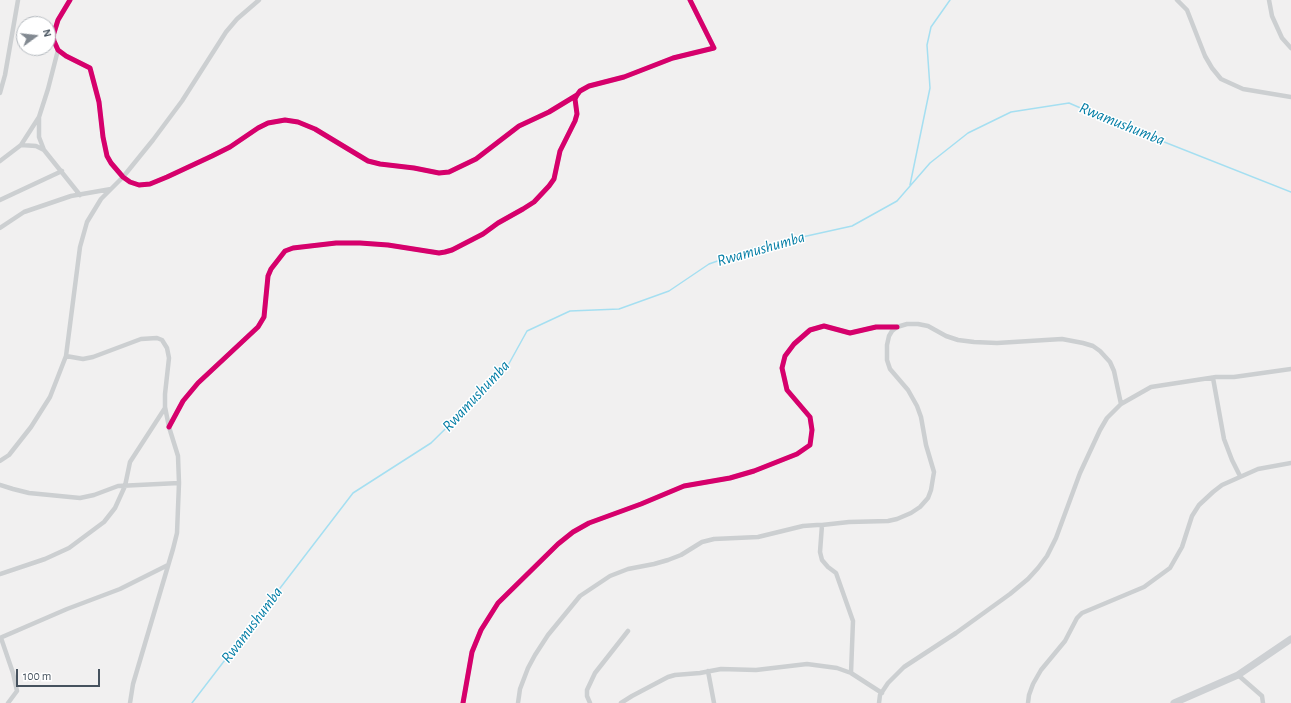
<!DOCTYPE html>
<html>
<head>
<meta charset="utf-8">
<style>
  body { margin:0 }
  #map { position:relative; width:1291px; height:703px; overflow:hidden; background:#f1f0f0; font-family:"Alegreya Sans",sans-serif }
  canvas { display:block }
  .north { position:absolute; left:16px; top:16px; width:40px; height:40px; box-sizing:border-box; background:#fff; border:1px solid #b5babf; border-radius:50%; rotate:75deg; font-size:11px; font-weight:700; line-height:16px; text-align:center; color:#46525e }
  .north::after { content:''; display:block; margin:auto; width:14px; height:18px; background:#828991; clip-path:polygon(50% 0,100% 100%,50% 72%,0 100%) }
  .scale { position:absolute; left:16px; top:669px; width:84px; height:18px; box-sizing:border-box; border:2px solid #46525e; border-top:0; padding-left:5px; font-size:12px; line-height:14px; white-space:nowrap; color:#46525e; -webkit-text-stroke:3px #fff; paint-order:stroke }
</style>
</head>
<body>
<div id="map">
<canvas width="1291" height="703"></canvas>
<div class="north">N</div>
<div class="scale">100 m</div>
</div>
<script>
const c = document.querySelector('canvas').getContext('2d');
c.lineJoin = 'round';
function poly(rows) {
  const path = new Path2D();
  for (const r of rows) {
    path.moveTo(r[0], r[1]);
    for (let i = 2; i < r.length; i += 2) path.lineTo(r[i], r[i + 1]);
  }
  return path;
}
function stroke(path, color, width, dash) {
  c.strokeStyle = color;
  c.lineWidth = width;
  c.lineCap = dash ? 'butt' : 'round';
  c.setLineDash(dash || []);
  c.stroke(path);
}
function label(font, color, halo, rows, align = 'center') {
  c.font = font + ' "Alegreya Sans",sans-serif';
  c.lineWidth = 3;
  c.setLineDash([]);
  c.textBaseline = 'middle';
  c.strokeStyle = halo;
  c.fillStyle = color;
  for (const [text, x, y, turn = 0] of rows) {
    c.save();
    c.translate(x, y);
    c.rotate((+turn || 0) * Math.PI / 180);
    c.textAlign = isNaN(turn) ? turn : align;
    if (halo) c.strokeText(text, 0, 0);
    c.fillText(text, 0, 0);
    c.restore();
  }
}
const stream = poly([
  [910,185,930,88,927,45,931,27,950,0],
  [192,703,353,493,431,443,506,369,527,331,570,311,619,309,669,291,709,264,757,247,852,226,897,201,930,163,968,133,1011,112,1069,103,1106,119,1291,192]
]);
const minor = poly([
  [70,0,58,20,53,36,54,41,58,50,66,56,90,68,99,102,103,137,107,156,111,163,123,177,130,182,139,185,150,184,167,177,212,156,230,147,258,128,268,123,285,120,298,122,315,129,368,161,380,164,414,168,439,173,449,172,476,159,519,126,549,112,577,95],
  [1177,0,1187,10,1205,56,1212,68,1221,79,1243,89,1291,97],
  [1269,0,1272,16,1282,38,1291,48],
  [0,93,5,75,18,0],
  [39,118,39,137,44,150],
  [21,145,36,146,44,150,80,195],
  [0,161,21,145,39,117,48,89,58,50],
  [0,200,62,171],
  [0,228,24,212,71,196,111,189],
  [66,356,83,359,93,357,141,339,157,338,162,340,167,348,169,358,165,394,165,407,169,427,178,456,179,483,177,533,173,549,133,684,130,703],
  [1213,378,1224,439,1232,460,1240,476],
  [169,427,183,401,198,383,258,327,264,317,268,276,271,269,285,251,293,248,336,243,360,243,388,245,439,253,445,252,452,250,483,234,498,223,523,209,534,202,549,186,554,179,560,151,575,121,577,114,575,99,577,95,580,91,589,86,624,77,673,58,714,48,690,0],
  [0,461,9,455,31,427,50,397,66,356,80,247,87,222,101,199,123,177,153,140,182,101,226,32,237,19,259,0],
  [0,485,13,489,29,493,80,498,94,495,118,486,179,483],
  [822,525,849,522,888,521,897,519,911,513,920,507,928,498,931,490,934,472,926,445,921,417,917,406,908,390,890,369,887,360,887,345,889,336,892,331,897,327,907,324,918,324,928,326,946,336,958,340,974,342,997,343,1062,339,1083,343,1093,346,1100,351,1110,362,1114,371,1121,404],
  [0,574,45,559,69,548,104,522,115,508,125,486,130,462,165,408],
  [0,638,67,609,120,589,168,565],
  [1,638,13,673,17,691,8,703],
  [708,671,714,703],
  [1238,675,1262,696,1263,703],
  [463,703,472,652,481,630,498,603,558,544,573,532,589,523,641,504,684,486,730,478,754,471,797,454,810,445,812,430,810,417,787,390,782,368,785,356,794,344,810,330,824,326,850,333,876,327,897,327],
  [518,703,520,689,528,668,535,655,548,635,580,596,610,576,628,569,654,564,668,560,681,555,702,542,714,539,758,537,803,526,817,525,822,525,820,552,822,560,828,567,836,573,853,621,851,673,882,693],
  [590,703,587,696,587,690,595,673,628,631],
  [621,703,632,696,668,677,675,675,700,673,721,669,756,670,807,664,837,668,851,673],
  [879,703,880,695,888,683,904,667,956,633,1010,594,1028,579,1038,568,1047,556,1056,538,1080,473,1100,430,1107,418,1121,404,1151,387,1216,377,1234,377,1291,369],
  [1028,703,1029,695,1033,684,1041,670,1065,641,1077,618,1082,613,1094,608,1144,587,1170,568,1182,547,1192,516,1199,505,1213,492,1222,485,1258,469,1291,463]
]);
const secondary = poly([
  [1174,703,1238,675,1291,639]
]);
const cycleway = poly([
  [70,0,58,20,53,36,54,41,58,50,66,56,90,68,99,102,103,137,107,156,111,163,123,177,130,182,139,185,150,184,167,177,212,156,230,147,258,128,268,123,285,120,298,122,315,129,368,161,380,164,414,168,439,173,449,172,476,159,519,126,549,112,577,95],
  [169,427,183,401,198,383,258,327,264,317,268,276,271,269,285,251,293,248,336,243,360,243,388,245,439,253,445,252,452,250,483,234,498,223,523,209,534,202,549,186,554,179,560,151,575,121,577,114,575,99,577,95,580,91,589,86,624,77,673,58,714,48,690,0],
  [463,703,472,652,481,630,498,603,558,544,573,532,589,523,641,504,684,486,730,478,754,471,797,454,810,445,812,430,810,417,787,390,782,368,785,356,794,344,810,330,824,326,850,333,876,327,897,327]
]);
const waterNames = [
  ["Rwamushumba",1122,124,22],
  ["Rwamushumba",761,249,-16],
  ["Rwamushumba",476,396,-47],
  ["Rwamushumba",252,625,-53]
];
stroke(stream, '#a5dff1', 1.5);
stroke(minor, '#cccfd1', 4.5);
stroke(secondary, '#cdd0d3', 7);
stroke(cycleway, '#d6006c', 5);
label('italic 16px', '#047ea6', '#fff', waterNames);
</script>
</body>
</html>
